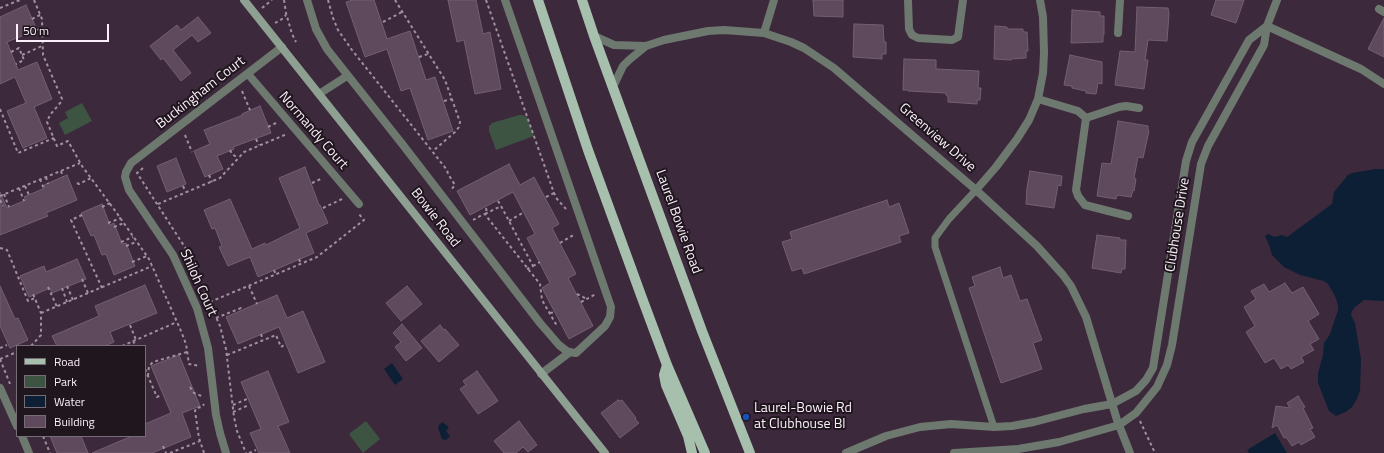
<!DOCTYPE html>
<html>
<head>
<meta charset="utf-8">
<style>
  body { margin:0 }
  #map { position:relative; width:1384px; height:453px; overflow:hidden; background:#3d293c; font-family:"Titillium Web",sans-serif }
  canvas { display:block }
  .legend { position:absolute; left:16px; top:345px; width:130px; height:92px; box-sizing:border-box; background:#1f161e; border:1px solid #776d76; margin:0; padding:5px 7px; list-style:none; font-size:12px; color:#fceffb }
  .legend li { display:flex; align-items:center; gap:8px; height:20px }
  .legend b { width:20px; border:1px solid #776d76 }
  .scale { position:absolute; left:16px; top:24px; width:93px; height:18px; box-sizing:border-box; border:2px solid #fceffb; border-top:0; padding-left:5px; font-size:12px; line-height:14px; white-space:nowrap; color:#fceffb; -webkit-text-stroke:3px #1f161e; paint-order:stroke }
</style>
</head>
<body>
<div id="map">
<canvas width="1384" height="453"></canvas>
<ul class="legend">
<li><b style="height:5px;background:#a7bfad"></b>Road</li>
<li><b style="height:11px;background:#3d5443"></b>Park</li>
<li><b style="height:11px;background:#0d1f35"></b>Water</li>
<li><b style="height:11px;background:#5f495d"></b>Building</li>
</ul>
<div class="scale">50 m</div>
</div>
<script>
const c = document.querySelector('canvas').getContext('2d');
c.lineJoin = 'round';
function fill(path, color) {
  c.fillStyle = color;
  c.fill(path, 'evenodd');
}
function poly(rows) {
  const path = new Path2D();
  for (const r of rows) {
    path.moveTo(r[0], r[1]);
    for (let i = 2; i < r.length; i += 2) path.lineTo(r[i], r[i + 1]);
  }
  return path;
}
function stroke(path, color, width, dash) {
  c.strokeStyle = color;
  c.lineWidth = width;
  c.lineCap = dash ? 'butt' : 'round';
  c.setLineDash(dash || []);
  c.stroke(path);
}
function label(font, color, halo, rows, align = 'center') {
  c.font = font + ' "Titillium Web",sans-serif';
  c.lineWidth = 4;
  c.setLineDash([]);
  c.textBaseline = 'middle';
  c.strokeStyle = halo;
  c.fillStyle = color;
  for (const [text, x, y, turn = 0] of rows) {
    c.save();
    c.translate(x, y);
    c.rotate((+turn || 0) * Math.PI / 180);
    c.textAlign = isNaN(turn) ? turn : align;
    if (halo) c.strokeText(text, 0, 0);
    c.fillText(text, 0, 0);
    c.restore();
  }
}
const green = poly([
  [82,103,92,121,65,135,59,123,68,118,65,112],
  [519,115,523,115,527,117,534,136,496,150,489,131,489,126,492,123],
  [366,421,380,439,363,453,349,434]
]);
const water = poly([
  [1376,169,1384,169,1384,301,1364,300,1355,307,1352,311,1351,315,1355,323,1361,359,1360,390,1357,399,1352,407,1346,412,1336,416,1329,411,1318,383,1318,373,1323,355,1324,343,1330,334,1338,310,1338,305,1335,296,1328,284,1324,281,1300,275,1284,267,1272,255,1269,245,1265,236,1268,234,1275,237,1282,235,1287,237,1332,204,1334,192,1348,175,1352,173],
  [392,363,403,379,395,385,384,369],
  [442,422,449,427,446,431,450,436,446,440,442,439,438,428,439,425],
  [1275,433,1287,453,1249,453,1247,450]
]);
const building = poly([
  [353,0,374,0,387,39,410,31,426,80,435,77,453,131,428,140,410,88,401,91,387,49,365,57,346,2,353,0],
  [448,0,476,0,483,34,490,32,501,89,475,94,464,40,457,42,448,0],
  [813,0,843,0,843,17,814,16,813,0],
  [1216,0,1244,0,1236,23,1211,15,1216,0],
  [26,5,37,30,7,42,18,70,37,62,52,99,34,107,47,138,23,148,7,111,26,103,15,77,0,84,0,17,26,5],
  [1137,7,1168,8,1169,14,1167,41,1148,40,1145,60,1148,60,1144,89,1115,85,1120,51,1135,52,1137,7],
  [1072,10,1100,12,1100,16,1104,16,1104,35,1103,35,1103,42,1071,43,1072,10],
  [198,17,211,33,198,42,192,35,173,50,191,73,181,81,163,58,161,60,150,46,177,25,181,30,198,17],
  [1384,18,1384,57,1368,49,1384,18],
  [854,24,883,25,884,42,886,42,886,54,882,54,882,59,853,57,854,24],
  [995,26,1007,27,1007,29,1023,29,1023,32,1027,32,1028,51,1026,51,1026,58,1011,59,1011,60,994,59,995,26],
  [1070,55,1102,62,1102,84,1098,83,1096,94,1086,93,1086,91,1072,88,1072,86,1064,85,1070,55],
  [904,59,936,60,936,69,979,71,978,88,981,88,980,100,977,100,977,104,948,102,948,96,946,95,946,93,908,91,908,90,903,90,904,59],
  [260,106,271,133,233,147,234,149,217,156,223,169,205,177,194,151,210,144,204,130,243,115,242,114,260,106],
  [1118,121,1148,126,1148,131,1149,131,1143,158,1138,157,1134,178,1136,179,1134,191,1133,190,1131,197,1117,195,1116,199,1097,196,1102,163,1111,164,1118,121],
  [176,158,186,184,167,192,157,166,176,158],
  [509,164,520,185,534,177,559,224,552,228,576,274,568,278,593,326,569,339,542,288,550,283,527,238,535,234,513,192,470,215,457,191,509,164],
  [305,167,319,205,320,205,328,223,306,233,314,253,258,277,250,257,228,266,219,247,222,246,215,228,212,229,204,210,230,199,252,249,265,243,266,245,300,228,279,178,305,167],
  [1030,171,1062,176,1061,186,1058,185,1054,208,1026,204,1027,188,1030,171],
  [67,175,77,200,46,213,48,216,0,235,0,192,7,208,26,200,24,197,45,188,44,185,67,175],
  [887,200,889,207,899,203,909,233,899,236,901,242,804,274,802,268,792,271,782,242,792,239,790,232,887,200],
  [102,204,110,225,114,223,122,244,126,243,135,266,114,275,106,254,102,255,94,235,91,236,81,213,102,204],
  [1097,235,1120,238,1120,240,1126,240,1125,269,1122,269,1121,273,1092,268,1097,235],
  [77,259,86,279,52,293,50,288,29,297,20,276,44,266,46,272,77,259],
  [1000,267,1003,278,1011,275,1020,301,1027,299,1042,340,1033,343,1042,369,1001,383,969,288,975,286,972,277,1000,267],
  [1285,283,1292,293,1303,287,1319,314,1308,321,1319,339,1310,344,1314,350,1301,357,1304,362,1291,369,1288,365,1281,369,1274,358,1265,363,1246,332,1255,326,1244,307,1256,299,1251,291,1264,284,1269,292,1285,283],
  [145,285,157,313,110,332,114,342,105,346,57,346,52,336,99,316,95,306,145,285],
  [0,286,15,319,18,318,28,340,10,348,0,326,0,286],
  [407,286,422,304,401,321,386,303,407,286],
  [277,295,287,318,303,311,325,362,298,373,279,327,238,344,226,317,277,295],
  [402,324,422,348,406,361,395,347,401,342,393,333,402,324],
  [440,325,444,330,445,329,459,345,439,362,421,341,440,325],
  [179,355,200,406,182,413,191,437,152,453,92,453,132,436,145,436,145,424,171,413,151,366,179,355],
  [268,371,289,422,278,426,290,453,259,453,250,433,261,429,241,382,268,371],
  [477,371,498,401,478,414,460,389,466,385,463,381,477,371],
  [1298,396,1305,407,1303,408,1313,428,1310,429,1315,437,1301,445,1299,442,1292,446,1286,437,1284,438,1277,425,1272,428,1276,406,1290,408,1287,403,1298,396],
  [618,400,620,401,622,400,636,418,635,419,639,423,620,438,601,413,618,400],
  [519,421,537,445,528,452,523,447,516,453,504,453,494,441,519,421],
  [50,436,81,436,88,453,57,453,50,436]
]);
const path = poly([
  [34,0,42,19,43,55,62,99,61,102,50,115,47,122,57,146,68,141,82,166,116,212,149,259,181,331,186,344,189,364,200,366],
  [284,0,286,13,292,34,296,42],
  [328,0,333,18,338,30,352,50,447,170,448,174,455,185,450,191],
  [395,0,445,80,460,122,459,127,455,132,433,151],
  [486,0,554,193,557,199,566,209],
  [0,8,20,0],
  [262,8,272,0],
  [32,19,40,15],
  [383,22,402,12],
  [275,23,282,19,286,15],
  [37,30,42,28],
  [11,52,19,48,24,60,16,64],
  [22,55,42,46],
  [419,57,428,54],
  [242,91,250,110],
  [444,101,452,99],
  [0,109,18,153,54,138],
  [268,127,276,123],
  [185,135,192,152],
  [256,139,259,145],
  [230,150,232,154,238,158],
  [143,168,137,173,186,249,220,326,226,349,234,417,237,431,246,453],
  [61,171,63,177],
  [209,175,212,182],
  [46,177,48,184],
  [40,179,44,189],
  [77,183,79,184,91,178],
  [312,183,323,178],
  [25,186,29,195],
  [183,186,186,192],
  [19,188,24,201],
  [4,194,9,207],
  [0,196,80,163],
  [546,197,554,193],
  [0,200,3,206],
  [498,201,501,206],
  [158,204,220,178,244,152,287,134],
  [102,207,110,203],
  [323,208,342,199],
  [486,208,487,213],
  [485,214,501,206,533,266,527,269],
  [82,215,71,220,102,288],
  [473,220,482,215,485,214,487,217,540,284,542,300,557,326],
  [509,221,524,212],
  [108,223,121,218],
  [114,227,124,223],
  [121,242,133,237],
  [560,243,575,234],
  [126,246,136,242],
  [0,248,7,250,28,301,35,298],
  [299,259,301,264],
  [132,262,147,256],
  [533,266,540,262],
  [274,270,276,275],
  [82,279,88,293],
  [67,286,73,300],
  [249,286,257,304],
  [48,287,57,307],
  [62,288,67,302],
  [577,294,587,299],
  [210,302,317,257,364,220,358,213],
  [581,302,596,294],
  [41,313,152,266],
  [550,313,555,312],
  [216,318,241,308,242,310],
  [130,325,136,340],
  [261,334,263,340],
  [133,341,136,346],
  [31,346,41,335,41,313,33,294],
  [122,346,177,322],
  [0,348,7,345],
  [227,355,276,335,281,347,284,345],
  [0,359,10,384],
  [0,359,17,352],
  [145,369,157,397,161,395],
  [148,376,149,366,153,362,187,352],
  [190,387,194,393,204,397],
  [233,405,247,399],
  [233,412,249,405],
  [1140,421,1155,453],
  [43,436,50,453],
  [163,446,166,453],
  [170,453,200,441],
  [204,453,199,438,195,411,196,408,202,407,204,404],
  [249,453,256,450]
]);
const lane = poly([
  [976,190,949,219,935,238,935,247,994,427]
]);
const street = poly([
  [307,0,316,29,327,49,338,63,403,145,540,323,559,345,568,352,576,353,605,326,610,317,611,307,505,0],
  [908,0,909,29,912,35,918,38,952,40,958,37,963,0],
  [1379,9,1384,12],
  [1267,26,1361,69,1384,84],
  [764,33,774,0],
  [1118,33,1120,0],
  [594,36,614,45,646,46,664,40,708,31,724,30,764,33,791,42,804,48,834,68,976,190,1037,246,1063,275,1071,286,1086,317,1117,420,1130,453],
  [248,74,359,204],
  [613,87,623,66,629,60,646,46],
  [319,94,347,76],
  [1038,99,1078,111,1086,118],
  [976,190,996,167,1017,139,1029,120,1038,99,1043,73,1044,53,1043,17,1040,0],
  [1128,216,1085,205,1078,196,1076,190,1086,118,1119,107,1126,106,1139,108],
  [541,374,570,352],
  [0,388,17,426],
  [22,436,29,453],
  [226,453,220,433,216,415,208,348,197,308,173,255,129,190,125,177,126,172,131,163,282,47],
  [846,453,886,436,920,427,951,424,994,427,1012,426,1034,422,1084,409,1112,404,1136,391,1146,380,1153,368,1186,161,1192,142,1249,40,1267,26],
  [954,453,1018,449,1059,442,1119,425,1136,413,1157,387,1167,365,1172,345,1201,164,1208,146,1264,45,1267,26,1277,0]
]);
const secondary = poly([
  [244,0,605,453]
]);
const primary = poly([
  [538,0,588,150,642,298,667,365,705,453],
  [582,0,594,36,702,331,750,453],
  [667,365,664,375,666,385,688,436,692,453]
]);
const markers = [
  [746,417,4,"#1a4fb4"]
];
const streetNames = [
  ["Buckingham Court",201,93,-38],
  ["Normandy Court",313,131,49],
  ["Greenview Drive",937,138,41],
  ["Bowie Road",435,218,52],
  ["Laurel Bowie Road",678,222,70],
  ["Clubhouse Drive",1178,225,-81],
  ["Shiloh Court",198,283,66]
];
const poiNames = [
  ["Laurel-Bowie Rd",754,409],
  ["at Clubhouse Bl",754,425]
];
fill(green, '#3d5443');
fill(water, '#0d1f35');
fill(building, '#5f495d');
stroke(building, '#755e73', 1);
stroke(path, '#a191a0', 2, [3, 3]);
stroke(lane, '#6d786f', 7);
stroke(street, '#6d786f', 8);
stroke(secondary, '#8ea092', 8);
stroke(primary, '#a7bfad', 10);
for (const [x, y, r, color] of markers) {
  const dot = new Path2D();
  dot.arc(x, y, r, 0, 2 * Math.PI);
  c.fillStyle = color;
  c.fill(dot);
  stroke(dot, '#1f161e', 1.5);
}
label('14px', '#fceffb', '#1f161e', streetNames);
label('14px', '#fceffb', '#1f161e', poiNames, 'left');
</script>
</body>
</html>
